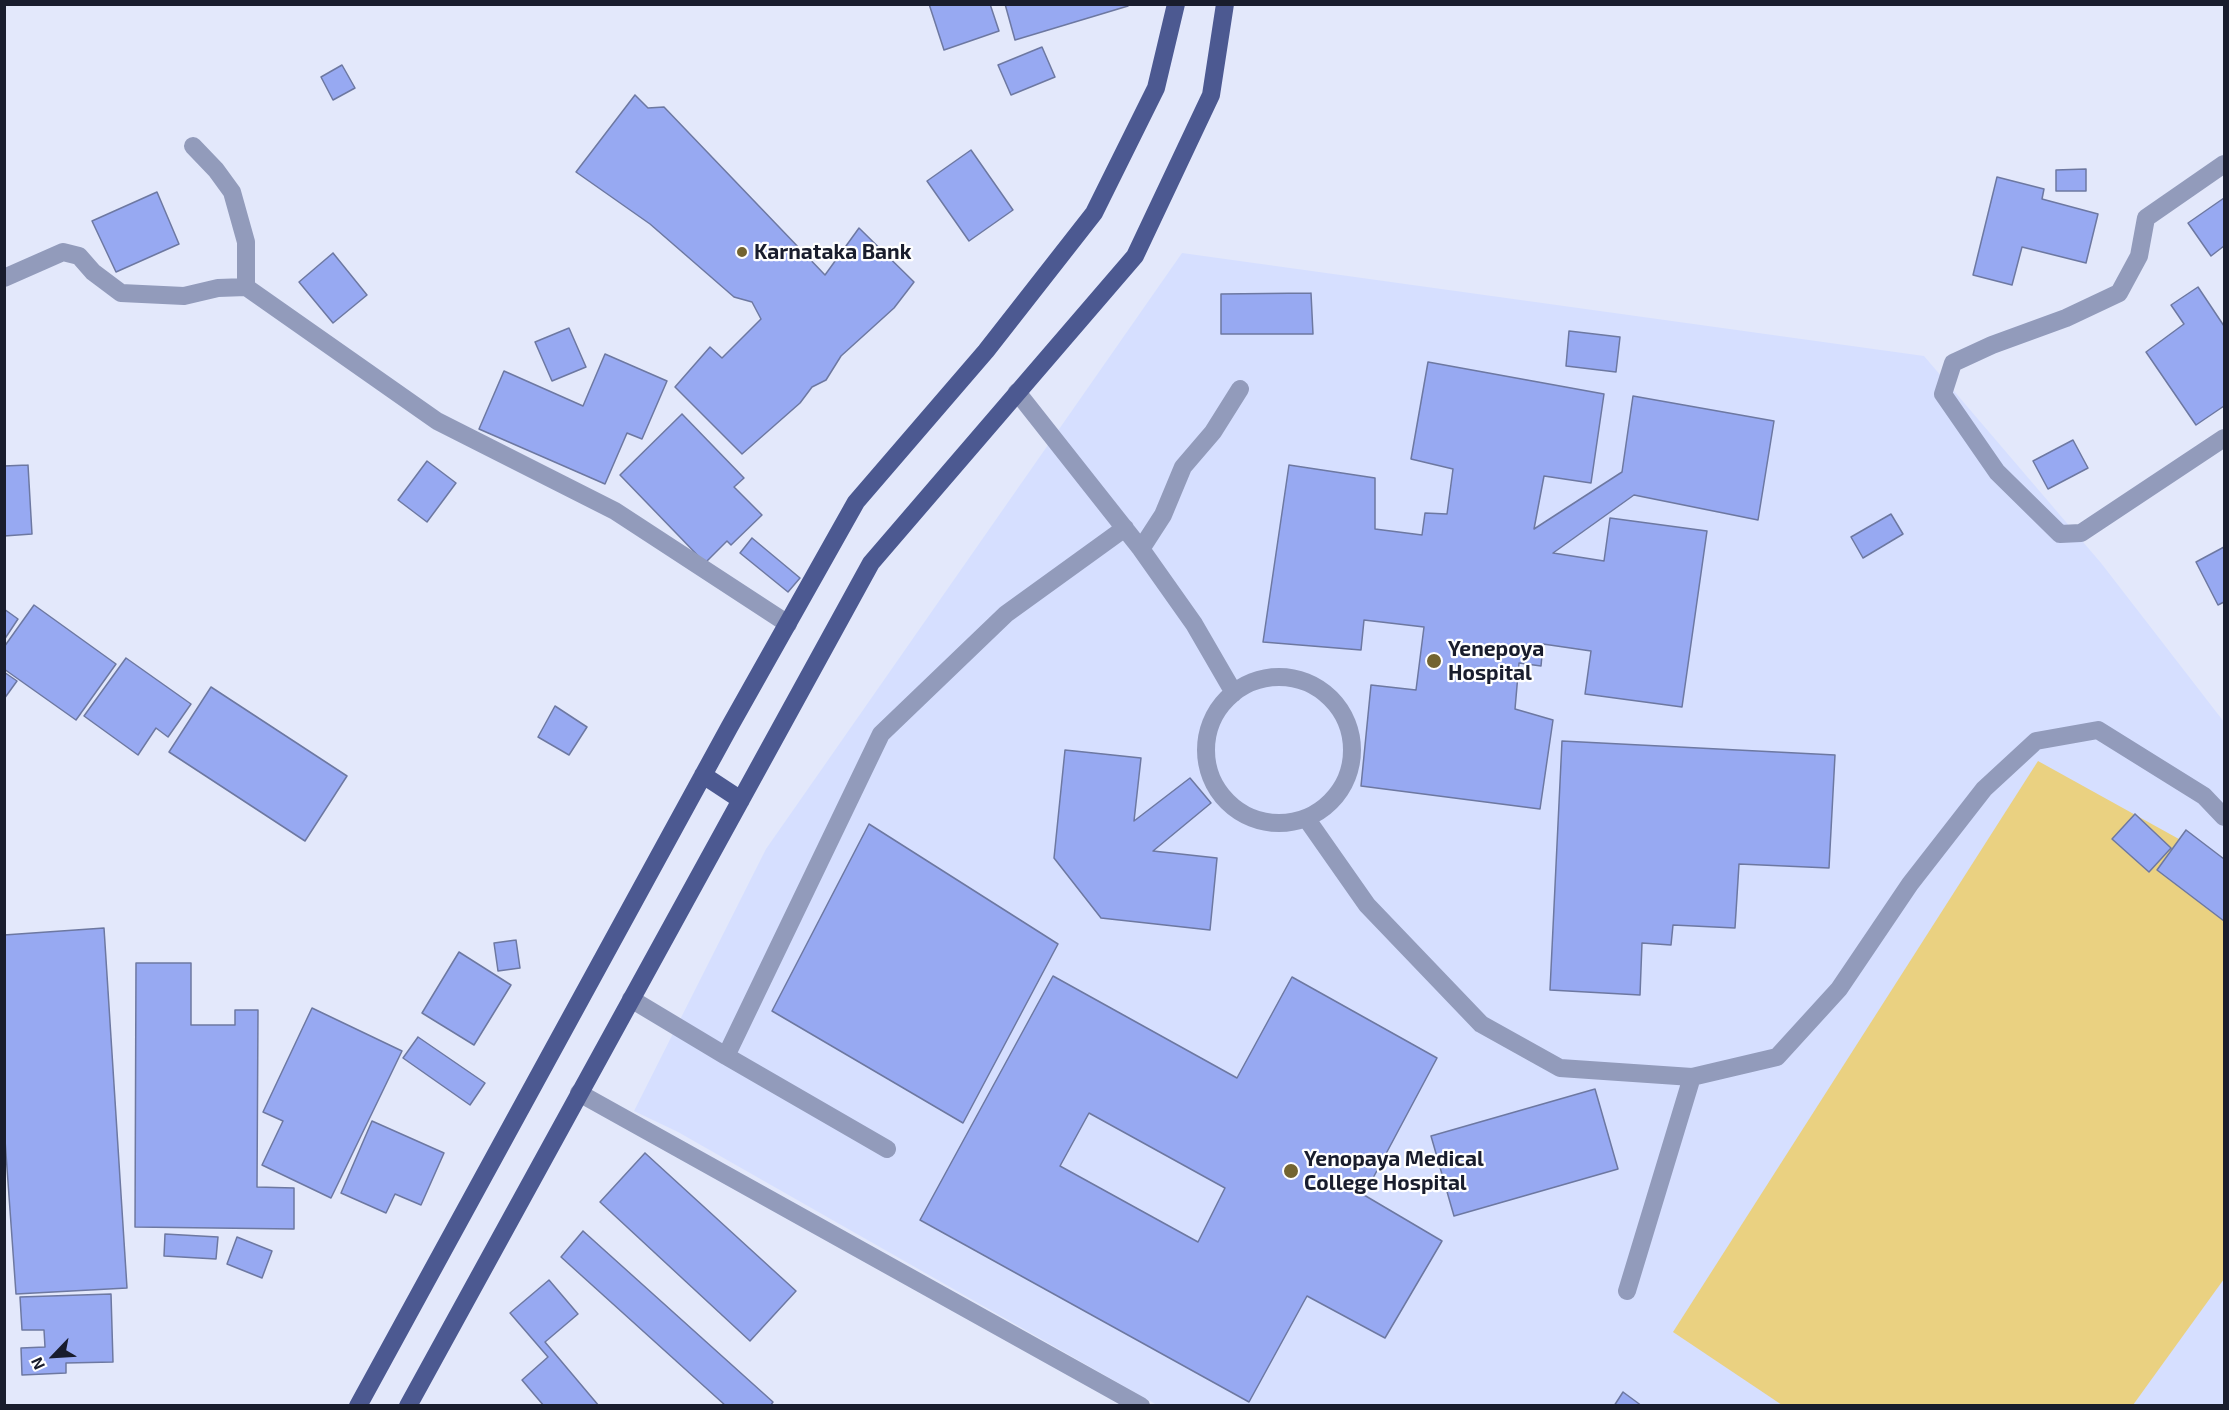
<!DOCTYPE html>
<html>
<head>
<meta charset="utf-8">
<style>
  body { margin:0 }
  #map { position:relative; width:2229px; height:1410px; overflow:hidden; background:#e3e8fb; font-family:"Exo 2",sans-serif }
  canvas { display:block }
  .frame { position:absolute; inset:0; border:6px solid #191d2d; pointer-events:none }
  .north { position:absolute; left:24px; top:1326px; width:60px; height:60px; -webkit-text-stroke:4px #fff; paint-order:stroke; rotate:245deg; font-size:16px; font-weight:700; line-height:24px; text-align:center; color:#191d2d }
  .north::after { content:''; display:block; margin:auto; width:21px; height:27px; background:#191d2d; clip-path:polygon(50% 0,100% 100%,50% 72%,0 100%) }
</style>
</head>
<body>
<div id="map">
<canvas width="2229" height="1410"></canvas>
<div class="frame"></div>
<div class="north">N</div>
</div>
<script>
const c = document.querySelector('canvas').getContext('2d');
c.lineJoin = 'round';
function fill(path, color) {
  c.fillStyle = color;
  c.fill(path, 'evenodd');
}
function poly(rows) {
  const path = new Path2D();
  for (const r of rows) {
    if (r.length === 3) {
      path.moveTo(r[0] + r[2], r[1]);
      path.arc(r[0], r[1], r[2], 0, 2 * Math.PI);
      continue;
    }
    path.moveTo(r[0], r[1]);
    for (let i = 2; i < r.length; i += 2) path.lineTo(r[i], r[i + 1]);
  }
  return path;
}
function stroke(path, color, width, dash) {
  c.strokeStyle = color;
  c.lineWidth = width;
  c.lineCap = dash ? 'butt' : 'round';
  c.setLineDash(dash || []);
  c.stroke(path);
}
function label(font, color, halo, rows, align = 'center') {
  c.font = font + ' "Exo 2",sans-serif';
  c.lineWidth = 4.5;
  c.setLineDash([]);
  c.textBaseline = 'middle';
  c.strokeStyle = halo;
  c.fillStyle = color;
  for (const [text, x, y, turn = 0] of rows) {
    c.save();
    c.translate(x, y);
    c.rotate((+turn || 0) * Math.PI / 180);
    c.textAlign = isNaN(turn) ? turn : align;
    if (halo) c.strokeText(text, 0, 0);
    c.fillText(text, 0, 0);
    c.restore();
  }
}
const built = poly([
  [1182,253,1924,356,2101,563,2224,722,2224,1405,1157,1405,678,1132,634,1111,766,849]
]);
const green = poly([
  [2038,761,2224,864,2224,1279,2133,1405,1782,1405,1673,1332]
]);
const building = poly([
  [929,4,990,4,999,31,944,50,929,4],
  [1005,4,1127,4,1128,6,1015,40,1005,4],
  [1042,47,1055,77,1011,95,998,65,1042,47],
  [342,65,355,88,333,100,321,77,342,65],
  [635,95,648,108,664,107,825,275,859,228,914,282,894,308,841,356,826,380,812,387,800,403,742,454,675,387,710,347,722,358,761,319,752,302,734,297,650,224,576,172,635,95],
  [971,150,1013,210,969,241,927,181,971,150],
  [2086,169,2086,191,2056,191,2056,170,2086,169],
  [1997,177,2044,189,2042,199,2098,214,2086,263,2022,247,2012,285,1973,275,1997,177],
  [157,192,179,244,116,272,92,221,157,192],
  [2224,198,2224,246,2211,256,2188,223,2224,198],
  [333,253,367,295,333,323,299,282,333,253],
  [2198,287,2224,326,2224,406,2196,425,2146,352,2184,324,2171,305,2198,287],
  [1311,293,1313,334,1221,334,1221,294,1311,293],
  [569,328,586,367,552,381,535,342,569,328],
  [1569,331,1620,337,1616,372,1566,366,1569,331],
  [605,354,667,381,642,439,627,433,605,484,479,429,504,371,583,406,605,354],
  [1428,362,1604,394,1591,483,1544,476,1534,529,1622,472,1633,396,1774,421,1758,520,1634,495,1553,553,1604,561,1610,518,1707,531,1682,707,1585,694,1591,651,1543,644,1541,666,1519,663,1515,709,1553,720,1540,809,1361,786,1371,685,1416,690,1424,627,1364,620,1361,650,1263,642,1289,465,1375,478,1375,529,1422,535,1425,513,1447,514,1453,469,1411,459,1428,362],
  [682,414,744,478,734,487,762,515,731,545,727,541,705,563,620,475,682,414],
  [2073,440,2088,468,2048,489,2033,461,2073,440],
  [427,461,456,483,427,522,398,500,427,461],
  [28,465,32,534,4,536,4,466,28,465],
  [1891,514,1903,534,1863,558,1851,537,1891,514],
  [752,538,800,578,788,592,740,553,752,538],
  [2224,547,2224,602,2218,605,2196,562,2224,547],
  [34,605,116,664,76,720,4,669,4,647,34,605],
  [4,609,18,619,4,640,4,609],
  [126,658,191,704,168,737,156,728,138,755,84,716,126,658],
  [4,672,17,681,4,699,4,672],
  [211,687,347,776,305,841,169,752,211,687],
  [555,706,587,727,569,755,538,737,555,706],
  [1562,741,1835,755,1829,868,1739,864,1735,928,1673,925,1671,945,1642,943,1640,995,1550,990,1562,741],
  [1065,750,1141,758,1134,821,1190,778,1211,803,1153,851,1217,858,1210,930,1101,918,1054,858,1065,750],
  [2135,814,2171,848,2149,872,2112,839,2135,814],
  [869,824,1058,944,963,1123,772,1011,869,824],
  [2186,830,2224,859,2224,921,2157,870,2186,830],
  [104,928,127,1288,16,1294,4,1126,4,935,104,928],
  [516,940,520,968,498,971,494,943,516,940],
  [459,952,511,985,474,1045,422,1013,459,952],
  [136,963,191,963,191,1025,235,1025,235,1010,258,1010,257,1187,294,1188,294,1229,135,1227,136,963],
  [1053,976,1237,1078,1292,977,1437,1058,1364,1195,1442,1241,1385,1338,1307,1296,1249,1402,920,1220,1053,976],
  [1089,1113,1225,1188,1198,1242,1060,1166,1089,1113],
  [312,1008,402,1051,331,1198,262,1165,283,1121,263,1112,312,1008],
  [418,1037,485,1083,470,1105,403,1058,418,1037],
  [1595,1089,1618,1169,1454,1216,1431,1136,1595,1089],
  [372,1121,444,1153,421,1205,395,1194,386,1213,341,1193,372,1121],
  [645,1153,796,1291,750,1341,600,1202,645,1153],
  [583,1231,773,1402,770,1406,726,1406,561,1257,583,1231],
  [165,1234,218,1237,216,1259,164,1256,165,1234],
  [237,1237,272,1251,262,1278,227,1264,237,1237],
  [549,1280,578,1314,545,1342,599,1406,544,1406,522,1380,548,1357,510,1313,549,1280],
  [111,1294,113,1362,66,1363,66,1373,22,1375,21,1348,45,1347,44,1330,22,1330,20,1297,111,1294],
  [1623,1392,1642,1406,1614,1406,1623,1392]
]);
const minor = poly([
  [193,146,216,170,232,192,246,242,246,287],
  [2224,164,2146,218,2139,256,2119,293,2066,318,1992,345,1953,363,1943,394,1997,472,2060,534,2081,533,2224,438],
  [4,278,63,252,79,256,93,272,121,293,184,296,218,288,246,287,437,421,615,511,788,624],
  [1017,392,1141,549,1194,624,1234,693],
  [1141,549,1163,515,1183,467,1213,432,1240,389],
  [1279,750,73],
  [1306,818,1367,905,1481,1024,1560,1068,1692,1077,1777,1057,1839,989,1910,884,1984,789,2036,741,2098,730,2204,796,2224,817],
  [631,999,726,1056],
  [579,1093,1141,1406],
  [887,1149,726,1056,881,734,1006,614,1125,528],
  [1627,1291,1692,1077]
]);
const major = poly([
  [703,775,741,800],
  [358,1406,730,726,856,502,986,351,1094,213,1156,88,1176,4],
  [408,1406,871,563,1135,256,1211,95,1225,4]
]);
const markers = [
  [742,252,6,"#736431"],
  [1434,661,8,"#736431"],
  [1291,1171,8,"#736431"]
];
const poiNames = [
  ["Karnataka Bank",754,252],
  ["Yenepoya",1448,649],
  ["Hospital",1448,673],
  ["Yenopaya Medical",1304,1159],
  ["College Hospital",1304,1183]
];
fill(built, '#d6dfff');
fill(green, '#ead181');
fill(building, '#97a9f2');
stroke(building, '#6d78a1', 1.5);
stroke(minor, '#929bbb', 18);
stroke(major, '#4c5991', 18);
for (const [x, y, r, color] of markers) {
  const dot = new Path2D();
  dot.arc(x, y, r, 0, 2 * Math.PI);
  c.fillStyle = color;
  c.fill(dot);
  stroke(dot, '#fff', 2);
}
label('bold 21px', '#191d2d', '#fff', poiNames, 'left');
</script>
</body>
</html>
